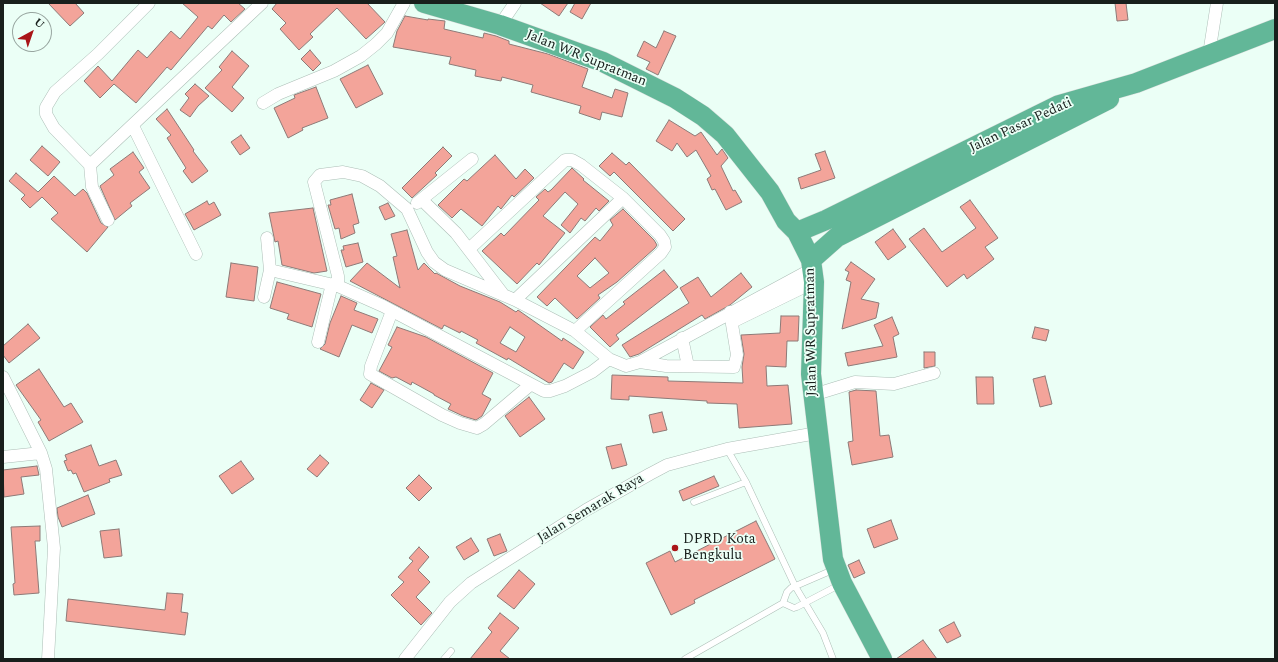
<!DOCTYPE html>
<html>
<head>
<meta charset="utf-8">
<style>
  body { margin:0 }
  #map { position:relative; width:1278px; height:662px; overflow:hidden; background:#ebfff6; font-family:Spectral,serif }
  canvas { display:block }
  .frame { position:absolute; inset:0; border:4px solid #181f1c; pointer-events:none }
  .north { position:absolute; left:12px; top:12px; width:40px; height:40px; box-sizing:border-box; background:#ebfff6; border:1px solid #97a59f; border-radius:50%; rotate:40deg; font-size:11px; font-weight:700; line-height:16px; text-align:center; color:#181f1c }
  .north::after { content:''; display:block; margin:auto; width:14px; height:18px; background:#a91518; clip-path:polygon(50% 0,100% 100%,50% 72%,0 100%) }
</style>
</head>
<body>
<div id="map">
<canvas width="1278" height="662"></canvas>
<div class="frame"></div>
<div class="north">U</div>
</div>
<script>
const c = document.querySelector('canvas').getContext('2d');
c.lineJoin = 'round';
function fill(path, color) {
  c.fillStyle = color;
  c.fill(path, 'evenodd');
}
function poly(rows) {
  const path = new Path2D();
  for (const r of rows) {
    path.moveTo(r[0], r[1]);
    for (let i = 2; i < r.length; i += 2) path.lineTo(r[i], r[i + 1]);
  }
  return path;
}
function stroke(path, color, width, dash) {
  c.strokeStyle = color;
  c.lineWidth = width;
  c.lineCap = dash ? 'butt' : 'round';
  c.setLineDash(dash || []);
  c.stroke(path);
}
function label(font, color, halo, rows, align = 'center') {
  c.font = font + ' Spectral,serif';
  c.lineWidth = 3.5;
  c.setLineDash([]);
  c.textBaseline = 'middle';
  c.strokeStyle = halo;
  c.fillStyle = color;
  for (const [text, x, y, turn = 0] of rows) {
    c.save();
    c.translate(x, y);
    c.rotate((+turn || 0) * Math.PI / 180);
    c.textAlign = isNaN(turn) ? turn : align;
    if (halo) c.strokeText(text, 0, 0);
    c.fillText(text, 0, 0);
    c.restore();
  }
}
const building = poly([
  [48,3,75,3,84,13,70,26,48,3],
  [182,3,238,3,245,9,231,22,224,15,212,29,208,26,171,70,167,67,136,103,114,84,100,98,84,81,98,66,112,81,138,50,147,58,171,31,180,39,198,17,182,3],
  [277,3,367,3,385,22,366,39,337,8,310,34,313,37,299,50,280,29,286,23,272,9,277,3],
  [540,3,568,3,559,16,540,3],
  [575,3,591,3,582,19,570,12,575,3],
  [1115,3,1126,3,1128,20,1117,21,1115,3],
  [405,16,428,20,428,19,445,21,444,29,483,38,484,33,496,36,509,41,509,44,548,54,588,69,582,87,612,98,615,89,628,93,622,117,602,112,600,120,579,113,581,106,531,92,533,85,502,77,501,81,475,76,476,70,449,64,451,57,393,47,397,31,405,16],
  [664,31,676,36,658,75,646,69,650,62,637,56,644,41,656,48,664,31],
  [310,50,321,63,313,71,301,59,310,50],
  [232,51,249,66,232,87,244,98,232,112,205,88,222,70,219,67,232,51],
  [368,65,383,94,356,108,340,79,368,65],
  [195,84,209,96,198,106,190,117,180,110,189,98,185,94,195,84],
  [316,87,328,118,302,128,303,130,288,138,274,108,295,98,294,95,316,87],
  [167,109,194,150,193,151,208,171,192,183,183,171,186,168,167,138,171,135,156,119,167,109],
  [669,120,695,136,701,132,717,155,722,149,728,158,721,166,733,191,735,190,742,202,726,210,715,189,712,190,707,179,711,176,696,150,687,157,677,143,672,151,656,141,669,120],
  [241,135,250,148,240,155,231,142,241,135],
  [42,146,60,162,48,176,30,160,42,146],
  [443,147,452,156,435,173,437,175,412,198,402,188,443,147],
  [825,151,835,178,801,189,798,178,821,170,815,154,825,151],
  [133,152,144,168,139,172,150,188,130,203,132,206,115,220,100,186,114,175,110,169,133,152],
  [612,153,626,165,629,162,685,219,673,231,614,172,610,176,599,166,612,153],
  [495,155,516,179,525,169,534,178,514,197,512,195,501,209,498,206,482,226,461,209,452,218,438,205,464,179,467,181,495,155],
  [572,168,584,179,583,180,609,201,599,211,596,208,585,221,581,218,570,233,561,225,578,204,565,192,543,216,565,233,539,265,537,263,517,284,482,251,501,233,504,236,539,200,536,197,545,189,548,192,551,190,572,168],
  [16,173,38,192,54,176,75,196,83,189,87,193,101,223,108,227,87,252,51,219,58,213,42,197,30,208,21,199,25,195,9,181,16,173],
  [352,194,359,223,353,225,355,233,341,239,339,228,335,229,328,205,331,205,330,200,352,194],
  [970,200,998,238,985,247,994,259,967,279,964,274,947,287,909,239,924,228,942,252,976,228,960,207,970,200],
  [207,201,209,205,214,202,221,215,194,230,185,214,207,201],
  [388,203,395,216,385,220,379,207,388,203],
  [313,208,327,271,314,273,282,265,278,241,275,242,269,213,313,208],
  [623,209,654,240,657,245,655,248,617,282,598,295,600,298,577,319,555,298,547,306,537,297,595,237,600,241,613,225,610,220,623,209],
  [595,258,609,273,590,288,577,276,595,258],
  [893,229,906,247,888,260,875,242,893,229],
  [407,230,418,270,424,263,435,274,436,273,460,286,500,302,516,312,518,310,562,341,563,338,584,352,573,369,564,363,552,382,549,383,508,358,507,360,476,343,478,340,461,331,460,333,444,325,442,329,350,281,367,263,400,288,393,257,397,256,391,234,407,230],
  [510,327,525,337,516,352,500,343,510,327],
  [358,243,363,262,346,267,341,250,344,250,343,246,358,243],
  [851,262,875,279,861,299,879,303,876,318,842,329,851,282,846,280,849,272,845,270,851,262],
  [231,263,258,267,254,301,226,297,231,263],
  [664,270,678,287,616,335,619,339,610,347,590,327,603,315,606,319,625,304,623,302,664,270],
  [741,273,752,287,730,305,705,319,702,315,639,354,630,357,622,345,689,303,680,288,698,277,711,297,741,273],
  [277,282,321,294,312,327,287,319,289,314,270,308,277,282],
  [341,296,357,303,354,310,378,319,372,333,352,325,339,357,320,349,325,344,330,323,341,296],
  [781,316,799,316,798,341,787,341,786,367,766,366,767,386,788,385,792,424,739,428,737,404,707,403,707,401,629,396,629,400,611,399,612,375,668,377,668,381,743,383,742,367,744,354,741,335,780,333,781,316],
  [892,317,899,334,893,337,897,357,848,366,845,353,883,346,874,325,892,317],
  [28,324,40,338,9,363,3,355,3,346,28,324],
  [397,327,426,337,493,373,482,394,491,399,482,416,476,420,463,416,448,409,451,404,434,395,434,394,412,382,411,385,396,377,392,378,379,371,392,347,388,345,397,327],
  [1035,327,1049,330,1046,341,1032,338,1035,327],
  [924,352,935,352,935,366,924,368,924,352],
  [39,369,64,407,71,403,83,422,49,441,38,422,41,420,16,385,39,369],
  [1045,376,1052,404,1040,407,1033,379,1045,376],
  [976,377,993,377,994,404,977,404,976,377],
  [371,383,384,390,372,408,360,400,371,383],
  [856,390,876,391,880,436,889,435,893,457,852,465,848,442,853,441,849,392,856,390],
  [529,397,545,419,520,437,505,416,529,397],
  [662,412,667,430,653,433,649,415,662,412],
  [621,444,627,465,612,469,606,447,621,444],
  [91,445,99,466,116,460,122,475,109,479,110,482,84,492,76,473,73,474,71,470,68,471,64,461,67,460,65,455,91,445],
  [320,455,329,463,317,477,307,469,320,455],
  [241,461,254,479,232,494,219,476,241,461],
  [37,466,39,475,21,477,24,494,4,497,3,470,37,466],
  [419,475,432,488,419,501,406,488,419,475],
  [714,476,719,486,683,501,679,491,714,476],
  [88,495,95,514,62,527,58,517,57,508,88,495],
  [891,520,898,539,874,548,867,529,891,520],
  [756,521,775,559,694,600,695,603,671,615,646,563,670,551,675,562,756,521],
  [40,526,40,541,35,541,39,593,14,595,13,584,15,583,11,527,40,526],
  [119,529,122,556,104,558,100,531,119,529],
  [500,534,507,551,494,556,487,539,500,534],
  [471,538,479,551,464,560,456,547,471,538],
  [419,547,429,557,418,570,430,582,416,597,432,613,421,625,391,595,404,582,398,577,413,561,409,558,419,547],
  [859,560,865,573,854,578,848,565,859,560],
  [519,570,535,584,514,609,497,596,519,570],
  [167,593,183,594,181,612,188,613,185,635,66,621,68,599,165,610,167,593],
  [500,613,519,628,500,651,510,659,470,659,492,632,488,628,500,613],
  [954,622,961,636,947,643,939,630,954,622],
  [923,640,937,659,896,659,923,640]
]);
const service = poly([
  [727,449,746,482,795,586,823,633,833,659],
  [694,502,746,482],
  [783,603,794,608,797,607,839,585],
  [444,659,451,651],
  [685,659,783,603,787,592,791,588,835,569]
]);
const minor = poly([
  [500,25,515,3],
  [1209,54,1217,3],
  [263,103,278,94,334,71,361,56,376,44,387,33,404,3],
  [133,126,196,254],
  [90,165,54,128,46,114,46,107,55,92,98,54,149,3],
  [422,200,456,233,502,293],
  [417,203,472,159],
  [108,220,92,187,90,165,262,3],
  [469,249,565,160,572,160,581,165,623,198,660,235,664,241,665,247,661,253,575,331],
  [270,270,338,286,338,276,314,182,320,175,343,172,362,176,380,186,407,209,427,252,434,262,445,270,515,300,575,331,609,359,626,366,640,362,812,269],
  [338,286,383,306,544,391,550,391,565,386,592,372,609,359],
  [264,297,270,270,267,238],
  [515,300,623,198],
  [392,311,371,366,370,374,442,415,460,423,477,428,484,424,530,385],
  [732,322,814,282],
  [682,338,688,366],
  [318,342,332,284],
  [640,362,666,366,734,367,737,355,730,312],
  [3,377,41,453,46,469,54,548,48,659],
  [813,395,855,382,894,384,934,373],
  [3,457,41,453],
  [405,659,450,602,471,583,586,510,650,474,667,465,727,449,817,433]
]);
const trunk = poly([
  [424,3,500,25,603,62,675,98,703,116,725,135,770,192,786,221,797,232,811,260,814,282,811,374,833,559,842,583,882,659],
  [797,232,826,220,1059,105,1136,83,1275,29],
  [811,260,837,237,1109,99]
]);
const markers = [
  [675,548,4,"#a91518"]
];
const streetNames = [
  ["Jalan WR Supratman",586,59,22],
  ["Jalan Pasar Pedati",1021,126,-25],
  ["Jalan WR Supratman",812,332,-91],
  ["Jalan Semarak Raya",591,509,-31]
];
const poiNames = [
  ["DPRD Kota",683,540],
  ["Bengkulu",683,556]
];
fill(building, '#f3a49a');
stroke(building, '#8d7a77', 1);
stroke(service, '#acbeb6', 7);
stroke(minor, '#acbeb6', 13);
stroke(trunk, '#dfe0df', 21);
stroke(service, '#fff', 6);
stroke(minor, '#fff', 12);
stroke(trunk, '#62b798', 20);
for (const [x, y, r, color] of markers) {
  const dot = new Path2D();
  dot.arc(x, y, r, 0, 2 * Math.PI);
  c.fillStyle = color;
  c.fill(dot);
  stroke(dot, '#ebfff6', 1.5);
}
label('14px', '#181f1c', '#ebfff6', streetNames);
label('14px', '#181f1c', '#ebfff6', poiNames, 'left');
</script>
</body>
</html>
